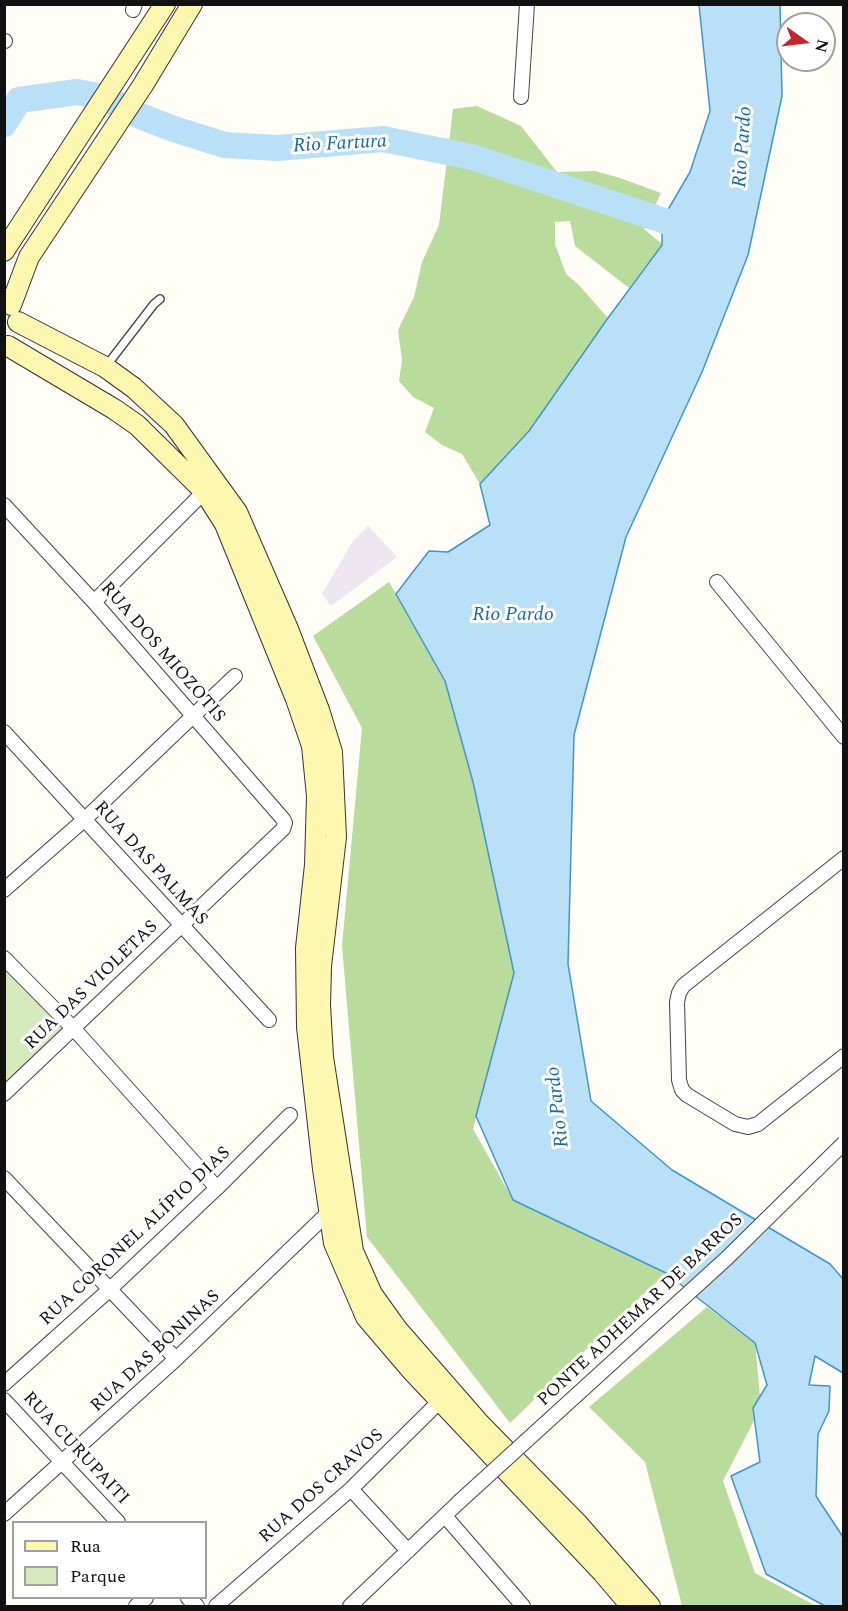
<!DOCTYPE html>
<html>
<head>
<meta charset="utf-8">
<style>
  body { margin:0 }
  #map { position:relative; width:848px; height:1611px; overflow:hidden; background:#fffdf5; font-family:Spectral,serif }
  canvas { display:block }
  .frame { position:absolute; inset:0; border:6px solid #111; pointer-events:none }
  .legend { position:absolute; left:12px; top:1521px; width:195px; height:78px; box-sizing:border-box; background:#fff; border:2px solid #a0a0a0; margin:0; padding:8px 10px; list-style:none; font-size:18px; color:#111 }
  .legend li { display:flex; align-items:center; gap:12px; height:30px }
  .legend b { width:30px; border:2px solid #a0a0a0 }
  .north { position:absolute; left:776px; top:12px; width:60px; height:60px; box-sizing:border-box; background:#fff; border:2px solid #a0a0a0; border-radius:50%; rotate:104deg; font-size:16px; font-weight:700; line-height:24px; text-align:center; color:#111 }
  .north::after { content:''; display:block; margin:auto; width:21px; height:27px; background:#c4262e; clip-path:polygon(50% 0,100% 100%,50% 72%,0 100%) }
</style>
</head>
<body>
<div id="map">
<canvas width="848" height="1611"></canvas>
<div class="frame"></div>
<ul class="legend">
<li><b style="height:8px;background:#fff6b0"></b>Rua</li>
<li><b style="height:16px;background:#d5ebbd"></b>Parque</li>
</ul>
<div class="north">N</div>
</div>
<script>
const c = document.querySelector('canvas').getContext('2d');
c.lineJoin = 'round';
function fill(path, color) {
  c.fillStyle = color;
  c.fill(path, 'evenodd');
}
function poly(rows) {
  const path = new Path2D();
  for (const r of rows) {
    path.moveTo(r[0], r[1]);
    for (let i = 2; i < r.length; i += 2) path.lineTo(r[i], r[i + 1]);
  }
  return path;
}
function stroke(path, color, width, dash) {
  c.strokeStyle = color;
  c.lineWidth = width;
  c.lineCap = dash ? 'butt' : 'round';
  c.setLineDash(dash || []);
  c.stroke(path);
}
function label(font, color, halo, rows, align = 'center') {
  c.font = font + ' Spectral,serif';
  c.lineWidth = 6;
  c.setLineDash([]);
  c.textBaseline = 'middle';
  c.strokeStyle = halo;
  c.fillStyle = color;
  for (const [text, x, y, turn = 0] of rows) {
    c.save();
    c.translate(x, y);
    c.rotate((+turn || 0) * Math.PI / 180);
    c.textAlign = isNaN(turn) ? turn : align;
    if (halo) c.strokeText(text, 0, 0);
    c.fillText(text, 0, 0);
    c.restore();
  }
}
const industrial = poly([
  [368,526,397,557,331,606,322,594,353,541]
]);
const green = poly([
  [5,958,74,1029,5,1094]
]);
const forest = poly([
  [477,106,521,126,557,172,595,171,620,178,661,193,644,229,662,244,629,288,575,246,570,221,555,222,555,244,566,274,578,284,608,318,555,399,529,431,480,484,462,454,442,445,425,432,434,408,413,397,399,381,402,360,398,330,414,297,422,262,439,225,453,109],
  [389,582,455,698,514,973,473,1129,513,1200,666,1273,510,1423,367,1237,342,946,362,728,313,636],
  [707,1307,755,1343,761,1407,723,1481,755,1573,816,1606,682,1606,645,1462,589,1407]
]);
const water = poly([
  [699,5,780,5,782,96,748,255,702,372,626,537,574,735,568,964,591,1101,672,1170,830,1264,843,1279,843,1373,815,1356,809,1385,830,1386,829,1411,818,1434,816,1496,843,1537,843,1606,825,1606,766,1574,731,1476,760,1462,753,1408,767,1385,755,1343,666,1273,513,1200,476,1116,514,973,473,782,445,681,396,594,429,551,448,552,490,525,480,484,529,431,608,318,662,245,662,220,690,172,710,111,699,5]
]);
const river = poly([
  [4,124,19,100,77,92,103,97,140,116,174,129,225,145,277,148,383,139,472,157,695,231]
]);
const lane = poly([
  [107,365,154,304,160,299]
]);
const street = poly([
  [133,10,135,4],
  [4,41,5,41],
  [521,97,527,4],
  [4,505,94,602,283,819,285,823,283,829,4,1094],
  [717,582,844,737],
  [94,602,209,487],
  [4,732,269,1020],
  [844,858,683,986,679,993,677,1002,679,1080,682,1090,687,1095,735,1124,748,1127,758,1124,844,1056],
  [4,890,85,819,235,676],
  [4,958,74,1029,217,1188],
  [4,1178,176,1359],
  [4,1384,109,1290,217,1188,290,1115],
  [4,1400,118,1522],
  [351,1489,408,1551],
  [4,1514,176,1359,328,1213],
  [445,1516,523,1606],
  [188,1598,197,1606],
  [136,1606,146,1598],
  [216,1606,351,1489,446,1395],
  [350,1606,459,1502]
]);
const secondary = poly([
  [4,251,165,4],
  [11,305,29,257,143,85,192,4],
  [18,322,105,367,134,388,174,425,237,512,288,629,319,710,332,752,336,837,321,966,320,1005,323,1057,353,1251,372,1294,397,1329,480,1424,578,1524,650,1606],
  [8,346,114,409,137,425,204,491,225,524,296,699,312,746,317,796,315,865,306,948,307,1027,323,1169,334,1243,366,1317,413,1372,603,1573,631,1606]
]);
const streetBridge = poly([
  [459,1502,727,1258,844,1143]
]);
const streetNames = [
  ["RUA DOS MIOZOTIS",162,653,49],
  ["RUA DAS PALMAS",150,864,48],
  ["RUA DAS VIOLETAS",92,986,-44],
  ["RUA CORONEL ALÍPIO DIAS",136,1237,-43],
  ["PONTE ADHEMAR DE BARROS",641,1311,-43],
  ["RUA DAS BONINAS",156,1352,-43],
  ["RUA CURUPAITI",75,1449,47],
  ["RUA DOS CRAVOS",322,1487,-42]
];
const waterNames = [
  ["Rio Fartura",340,145,-3],
  ["Rio Pardo",744,147,-86],
  ["Rio Pardo",513,616],
  ["Rio Pardo",559,1107,-97]
];
fill(industrial, '#eee6ef');
fill(green, '#d5ebbd');
fill(forest, '#b9dc9c');
fill(water, '#b9e0f7');
stroke(water, '#3f96cf', 1.5);
stroke(river, '#b9e0f7', 26);
stroke(lane, '#444', 10);
stroke(street, '#444', 16);
stroke(secondary, '#333', 22);
stroke(lane, '#fff', 7);
stroke(street, '#fff', 14);
stroke(secondary, '#fff6b0', 20);
stroke(streetBridge, '#444', 16, []);
stroke(streetBridge, '#fff', 14);
label('18px', '#111', '#fff', streetNames);
label('italic 20px', '#1768a6', '#fff', waterNames);
</script>
</body>
</html>
